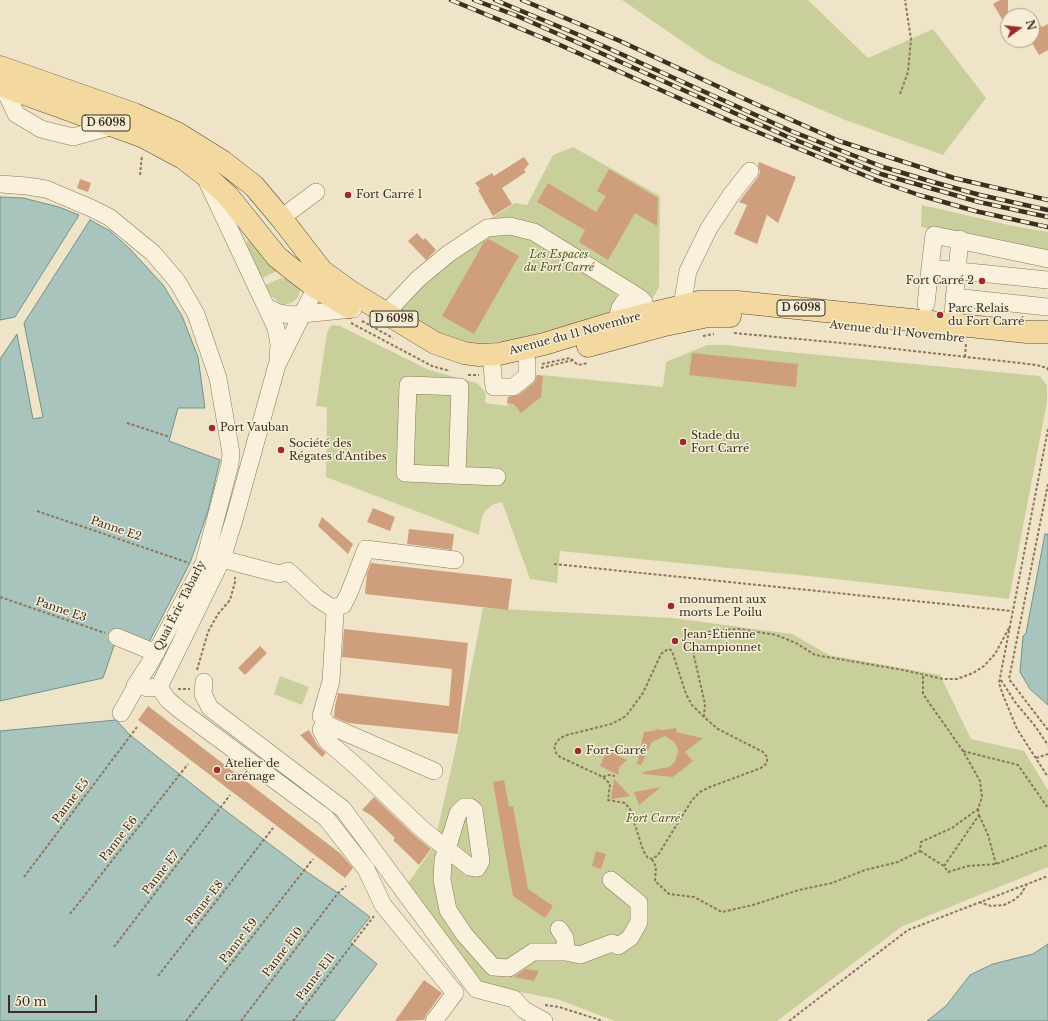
<!DOCTYPE html>
<html>
<head>
<meta charset="utf-8">
<style>
  body { margin:0 }
  #map { position:relative; width:1048px; height:1021px; overflow:hidden; background:#f0e4c8; font-family:"Libre Baskerville",serif }
  canvas { display:block }
  .north { position:absolute; left:1000px; top:8px; width:40px; height:40px; box-sizing:border-box; background:#f7eed8; border:1px solid #ada18e; border-radius:50%; rotate:75deg; font-size:11px; font-weight:700; line-height:16px; text-align:center; color:#3d2e20 }
  .north::after { content:''; display:block; margin:auto; width:14px; height:18px; background:#9e2a2b; clip-path:polygon(50% 0,100% 100%,50% 72%,0 100%) }
  .scale { position:absolute; left:8px; top:995px; width:89px; height:18px; box-sizing:border-box; border:2px solid #3d2e20; border-top:0; padding-left:5px; font-size:12px; line-height:14px; white-space:nowrap; color:#3d2e20; -webkit-text-stroke:3px #f7eed8; paint-order:stroke }
</style>
</head>
<body>
<div id="map">
<canvas width="1048" height="1021"></canvas>
<div class="north">N</div>
<div class="scale">50 m</div>
</div>
<script>
const c = document.querySelector('canvas').getContext('2d');
c.lineJoin = 'round';
function fill(path, color) {
  c.fillStyle = color;
  c.fill(path, 'evenodd');
}
function poly(rows) {
  const path = new Path2D();
  for (const r of rows) {
    path.moveTo(r[0], r[1]);
    for (let i = 2; i < r.length; i += 2) path.lineTo(r[i], r[i + 1]);
  }
  return path;
}
function stroke(path, color, width, dash) {
  c.strokeStyle = color;
  c.lineWidth = width;
  c.lineCap = dash ? 'butt' : 'round';
  c.setLineDash(dash || []);
  c.stroke(path);
}
function label(font, color, halo, rows, align = 'center') {
  c.font = font + ' "Libre Baskerville",serif';
  c.lineWidth = 3;
  c.setLineDash([]);
  c.textBaseline = 'middle';
  c.strokeStyle = halo;
  c.fillStyle = color;
  for (const [text, x, y, turn = 0] of rows) {
    c.save();
    c.translate(x, y);
    c.rotate((+turn || 0) * Math.PI / 180);
    c.textAlign = isNaN(turn) ? turn : align;
    if (halo) c.strokeText(text, 0, 0);
    c.fillText(text, 0, 0);
    c.restore();
  }
}
const green = poly([
  [622,0,808,0,868,58,933,29,986,98,943,155,845,120,736,73,708,59],
  [573,147,660,196,659,287,653,298,624,280,617,292,616,301,611,311,601,318,508,341,482,343,457,341,428,328,394,305,445,248,515,203,527,205,553,155],
  [922,205,1013,226,1048,232,1048,255,921,227],
  [250,238,277,271,260,279,246,249,247,241],
  [281,278,288,280,300,290,298,298,291,303,282,305,271,296,263,286],
  [333,325,340,326,429,370,477,383,486,393,485,403,508,406,507,403,509,392,531,374,663,387,666,362,707,345,727,345,778,351,1040,376,1047,385,1047,402,1009,599,818,577,560,551,557,583,530,579,502,502,492,505,485,511,481,520,479,535,326,477,327,407,316,406,327,333,330,327],
  [483,608,673,618,792,634,829,655,940,675,971,739,1024,751,1048,790,1048,867,901,927,777,1021,615,1021,557,999,482,985,406,886,434,846,456,747],
  [280,676,309,687,302,705,274,694]
]);
const water = poly([
  [0,197,23,198,59,207,79,215,15,317,0,320,0,197],
  [90,220,110,231,130,249,163,285,182,316,198,357,205,408,178,408,169,441,220,460,208,511,190,563,147,646,117,637,103,678,0,701,0,359,17,334,33,419,43,417,24,323,90,220],
  [1045,534,1048,534,1048,705,1030,689,1020,672,1023,636,1026,633,1045,534],
  [116,720,130,735,222,808,304,870,338,893,370,917,350,942,377,964,334,1021,0,1021,0,731,116,720],
  [1048,944,1048,1021,927,1021,946,1006,970,975,993,964,1033,954,1048,944]
]);
const building = poly([
  [1000,0,1008,0,1008,29,993,4],
  [1048,24,1048,50,1039,55,1032,43,1032,30,1040,25,1042,27],
  [524,157,529,164,524,170,526,172,502,188,512,204,493,216,478,190,480,189,475,183,492,173,494,176],
  [759,162,796,177,778,223,767,215,757,244,734,234,747,205,739,202,758,177,760,172,758,165],
  [609,169,658,198,657,226,635,213,608,260,579,242,585,230,537,202,548,183,596,212,606,196,597,191],
  [80,179,91,183,88,192,77,188],
  [417,233,423,240,425,238,436,250,426,260,408,241],
  [489,239,519,256,474,334,442,316,484,242],
  [692,353,798,364,796,387,689,375],
  [537,375,543,376,541,397,521,413,514,404,507,403,508,397,519,395,533,384,536,380],
  [373,508,395,517,390,531,367,522],
  [322,517,353,544,348,554,318,526],
  [409,529,454,534,452,550,407,544],
  [371,563,512,579,508,610,365,594,367,573],
  [344,629,468,643,458,734,348,723,334,717,335,706,338,693,449,706,452,669,342,657],
  [260,646,267,653,245,675,238,668],
  [148,706,341,854,353,868,345,878,138,720],
  [655,728,662,730,676,728,677,732,675,732,703,738,685,752,693,761,673,777,643,774,643,772,669,767,675,762,678,752,677,747,674,742,665,736,652,742,641,765,637,764,644,732,658,730],
  [309,730,318,746,326,753,322,757,300,735],
  [607,750,627,760,619,767,618,775,600,766],
  [614,779,630,796,611,799],
  [504,780,509,807,513,806,528,889,553,906,545,918,513,896,493,782],
  [661,787,639,805,634,792],
  [374,797,415,836,431,849,419,865,393,840,395,838,372,816,362,810],
  [596,851,606,854,601,869,592,866],
  [526,969,539,971,534,981,514,977],
  [424,980,442,993,426,1015,424,1020,395,1021]
]);
const path = poly([
  [900,94,908,72,911,39,905,0],
  [140,175,142,155],
  [362,321,393,338],
  [351,323,432,366,450,371],
  [734,333,852,344,1037,365,1047,368,1048,370],
  [703,336,714,334],
  [965,357,966,342],
  [542,364,570,358,578,365,588,363],
  [541,368,573,360],
  [468,375,479,375],
  [127,423,170,437],
  [1048,429,999,683,1003,695,1017,729,1048,777],
  [1048,484,1009,679,1048,730],
  [37,511,189,563],
  [554,564,1012,611],
  [0,597,105,633],
  [197,670,208,632,218,614,230,600,235,582,235,577],
  [1001,680,1015,702,1035,726,1048,745],
  [178,689,190,689],
  [704,717,692,705,686,694,673,654,671,650,668,649,661,654,643,693,626,716,619,720,611,724,567,735,560,738,554,746,556,753,560,757,603,777,610,784,608,800,625,803,630,809,643,850,647,857,652,859,658,855,692,800,700,792,710,787,761,768,767,763,767,757,763,752,718,729,704,717,705,704,694,656,693,642,699,635,716,630,739,629,776,635,796,643,815,655,903,670,943,679,957,679,973,673,984,666,995,654,1009,628],
  [963,751,1018,765,1048,808],
  [1036,758,1048,754],
  [603,777,608,775,615,776],
  [978,809,979,815,944,866,948,872,968,866,996,864,1048,845],
  [979,815,988,835,996,864],
  [920,851,944,866],
  [652,859,656,867,655,881,669,894,694,897,722,912,753,905,799,890,832,883,865,870,898,862,920,851,921,842,952,828,978,809,982,797,980,781,963,751,923,694,923,675],
  [24,877,137,727],
  [979,902,991,906,1004,905,1014,900,1021,894,1027,884],
  [70,914,188,764],
  [114,947,230,795],
  [158,976,273,828],
  [545,1005,559,1007,603,1021],
  [186,1021,313,859],
  [241,1021,338,893,346,886],
  [293,1021,374,916],
  [789,1021,908,930,1048,876]
]);
const minor = poly([
  [3,86,16,114,41,129,73,137,113,126],
  [206,179,276,328,279,344,278,359],
  [0,184,27,186,46,189,91,208,109,217,153,253,177,281,196,314,218,378,231,453,230,464,204,563,150,663,135,686,134,690,121,713],
  [281,218,316,192],
  [1048,259,934,235,930,268,1048,280],
  [954,297,1048,307],
  [926,304,930,268],
  [682,306,688,271,709,228,731,195,750,171],
  [268,308,279,313,292,315,353,309],
  [385,314,418,279,448,254,487,228,510,226,534,232,640,298],
  [616,322,620,308,624,302,631,299,640,298,644,302],
  [952,324,960,239],
  [492,365,494,387,513,387,527,376,527,361],
  [457,475,460,387,408,385,405,473,497,477],
  [222,559,279,574,288,571,317,598,332,608,335,613,331,681,321,716,328,725,434,771],
  [332,608,343,605,349,593,366,549,455,560],
  [117,637,156,653],
  [204,682,203,694,210,708,343,809,476,989,514,999,524,1010,544,1021],
  [159,687,168,700,180,710,326,818,366,869,383,905,455,993,434,1021],
  [147,688,159,687,222,559,234,520,277,365,313,293,314,286],
  [325,722,321,730,327,741,356,766,422,829,447,849,470,867,477,868,481,861,474,810,470,807,464,807,458,813,447,849,443,860,442,880,448,910,464,934,493,967,509,968,533,952,566,952],
  [559,929,565,938,566,952,580,955,612,943,618,946,630,938,639,922,639,903,611,880]
]);
const major = poly([
  [0,67,134,114,177,133,222,161,254,186,281,218,322,271,351,292,435,343,464,353,479,355,499,354,544,344,616,322,699,302,738,302,1027,332,1048,332],
  [0,85,144,137,183,158,205,175,228,196,277,257,293,270,314,286,349,307],
  [588,346,665,325,708,316,730,316]
]);
const rail = poly([
  [451,0,560,45,730,121,876,180,919,195,975,211,1048,227],
  [474,0,515,15,574,41,788,137,881,174,979,202,1048,217],
  [495,0,579,35,791,131,883,167,933,182,980,195,1048,210],
  [522,0,620,41,760,106,839,141,954,178,1048,200]
]);
const markers = [
  [348,195,4,"#9e2a2b"],
  [982,281,4,"#9e2a2b"],
  [940,315,4,"#9e2a2b"],
  [212,428,4,"#9e2a2b"],
  [683,442,4,"#9e2a2b"],
  [281,450,4,"#9e2a2b"],
  [671,606,4,"#9e2a2b"],
  [675,641,4,"#9e2a2b"],
  [578,751,4,"#9e2a2b"],
  [217,770,4,"#9e2a2b"]
];
const shields = [
  [106,123,48],
  [801,308,48],
  [394,319,48]
];
const shieldNames = [
  ["D 6098",106,123],
  ["D 6098",801,308],
  ["D 6098",394,319]
];
const poiNames = [
  ["Fort Carré 1",356,195],
  ["Fort Carré 2",974,281,"right"],
  ["Parc Relais",948,309],
  ["du Fort Carré",948,322],
  ["Port Vauban",220,428],
  ["Stade du",691,436],
  ["Fort Carré",691,449],
  ["Société des",289,444],
  ["Régates d'Antibes",289,457],
  ["monument aux",679,600],
  ["morts Le Poilu",679,613],
  ["Jean-Étienne",683,635],
  ["Championnet",683,648],
  ["Fort-Carré",586,751],
  ["Atelier de",225,764],
  ["carénage",225,777]
];
const parkNames = [
  ["Les Espaces",559,255],
  ["du Fort Carré",559,268],
  ["Fort Carré",653,819]
];
const streetNames = [
  ["Avenue du 11 Novembre",897,332,6],
  ["Avenue du 11 Novembre",575,334,-15],
  ["Panne E2",116,529,19],
  ["Quai Éric Tabarly",180,606,-63],
  ["Panne E3",61,610,19],
  ["Panne E5",71,801,-53],
  ["Panne E6",119,839,-52],
  ["Panne E7",161,873,-52],
  ["Panne E8",205,903,-52],
  ["Panne E9",239,941,-52],
  ["Panne E10",283,952,-53],
  ["Panne E11",316,977,-53]
];
fill(green, '#c9cf9b');
fill(water, '#a9c4bc');
stroke(water, '#6f938a', 1);
fill(building, '#cf9f7d');
stroke(minor, '#8d765c', 18);
stroke(major, '#5b4430', 23);
stroke(path, '#8d765c', 2, [3, 2]);
stroke(minor, '#faf1dc', 17);
stroke(major, '#f3d9a0', 22);
stroke(rail, '#3d2e20', 4.5);
stroke(rail, '#f7eed8', 3, [9]);
for (const [x, y, r, color] of markers) {
  const dot = new Path2D();
  dot.arc(x, y, r, 0, 2 * Math.PI);
  c.fillStyle = color;
  c.fill(dot);
  stroke(dot, '#f7eed8', 1.5);
}
for (const [x, y, w] of shields) {
  const box = new Path2D();
  box.roundRect(x - w / 2, y - 8, w, 16, 3);
  c.fillStyle = '#f7eed8';
  c.fill(box);
  stroke(box, '#3d2e20', 1);
}
label('bold 10px', '#3d2e20', null, shieldNames);
label('11px', '#3d2e20', '#f7eed8', poiNames, 'left');
label('italic 11px', '#4d5a26', '#f7eed8', parkNames);
label('11px', '#3d2e20', '#f7eed8', streetNames);
</script>
</body>
</html>
